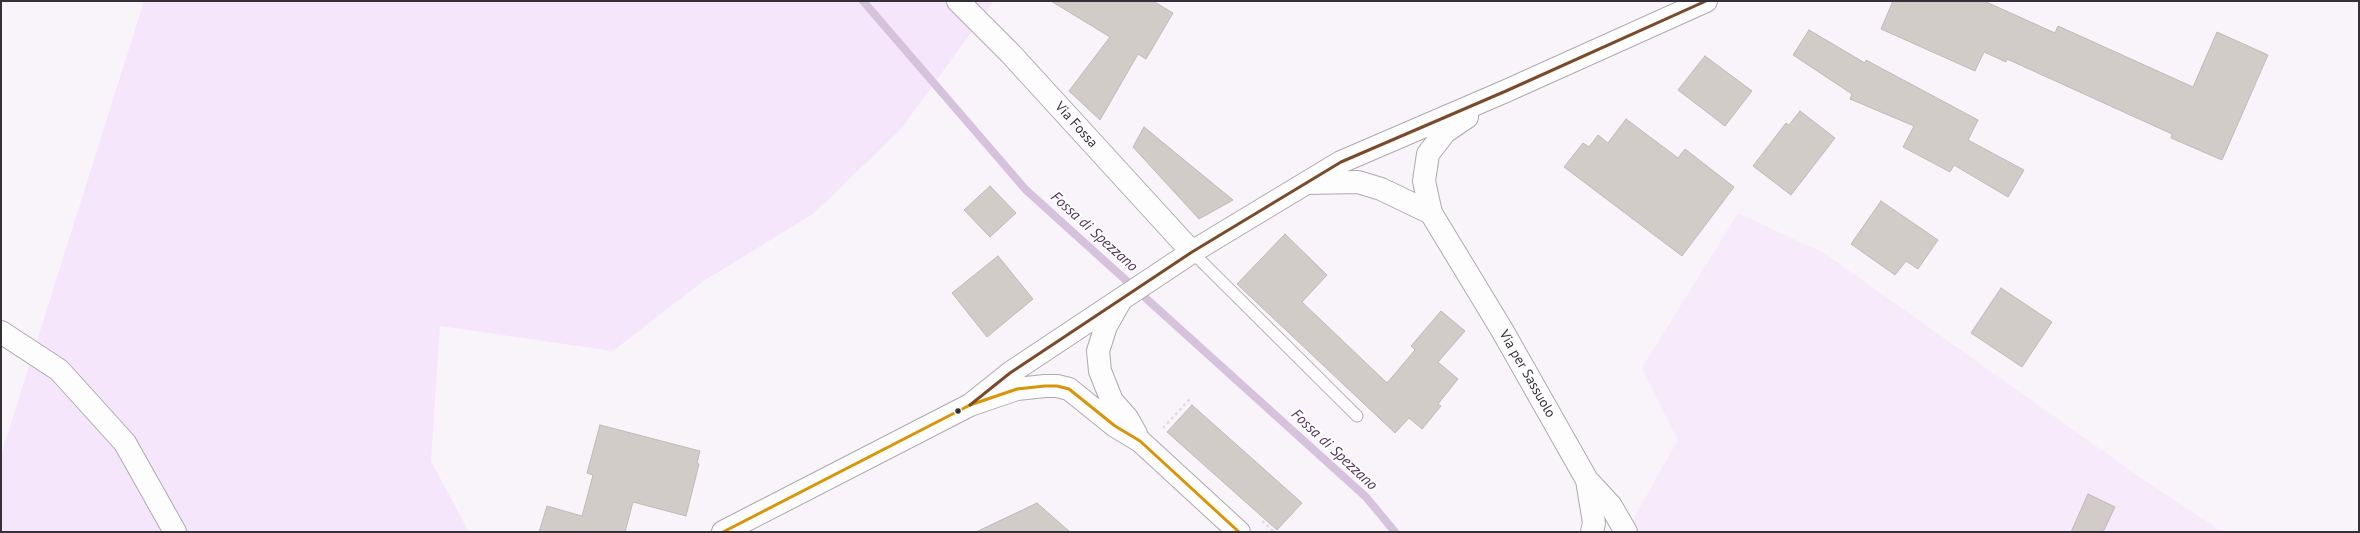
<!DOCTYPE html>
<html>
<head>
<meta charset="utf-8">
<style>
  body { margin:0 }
  #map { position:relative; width:2360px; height:533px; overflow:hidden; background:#f9f4fa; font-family:"PT Sans",sans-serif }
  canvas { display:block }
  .frame { position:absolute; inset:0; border:2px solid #352f37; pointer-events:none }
</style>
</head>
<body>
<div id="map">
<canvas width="2360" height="533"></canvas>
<div class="frame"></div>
</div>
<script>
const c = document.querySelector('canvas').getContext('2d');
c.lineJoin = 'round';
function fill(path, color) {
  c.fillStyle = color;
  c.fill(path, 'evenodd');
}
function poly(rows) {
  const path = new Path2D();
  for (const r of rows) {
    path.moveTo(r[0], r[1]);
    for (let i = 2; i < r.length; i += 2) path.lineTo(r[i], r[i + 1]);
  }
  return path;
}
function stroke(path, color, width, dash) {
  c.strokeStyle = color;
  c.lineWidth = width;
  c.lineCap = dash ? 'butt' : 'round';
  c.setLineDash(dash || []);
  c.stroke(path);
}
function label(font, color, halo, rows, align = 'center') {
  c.font = font + ' "PT Sans",sans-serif';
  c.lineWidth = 4;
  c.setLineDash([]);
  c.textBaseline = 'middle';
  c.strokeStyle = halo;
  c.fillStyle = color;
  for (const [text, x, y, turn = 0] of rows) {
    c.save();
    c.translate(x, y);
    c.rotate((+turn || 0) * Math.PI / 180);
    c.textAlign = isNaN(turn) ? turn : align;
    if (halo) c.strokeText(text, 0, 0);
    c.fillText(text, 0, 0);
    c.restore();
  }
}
const built = poly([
  [1738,213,1824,253,2141,478,2223,532,1626,532,1678,440,1642,368]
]);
const green = poly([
  [144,1,994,1,901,129,813,214,702,282,613,351,440,326,431,461,469,532,1,532,1,455]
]);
const stream = poly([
  [863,1,1026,190,1366,497,1395,532]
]);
const building = poly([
  [1051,1,1153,1,1173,13,1146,59,1138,54,1100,120,1069,91,1110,37,1051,1],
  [1893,1,1984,1,2055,33,2058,26,2193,87,2217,32,2268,55,2222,160,2171,138,2172,134,2007,59,2006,62,1984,52,1975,71,1881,29,1893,1],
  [1809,30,1865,63,1866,60,1978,120,1968,140,2024,170,2008,197,1954,165,1950,172,1903,147,1914,126,1850,99,1852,94,1793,55,1809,30],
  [1705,56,1752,91,1725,126,1678,90,1705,56],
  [1800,111,1835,138,1791,195,1753,166,1786,123,1789,125,1800,111],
  [1626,119,1678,158,1685,149,1734,187,1682,256,1564,167,1583,143,1589,147,1598,135,1608,143,1626,119],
  [1144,127,1233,200,1199,219,1133,147,1144,127],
  [990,186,1016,213,990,237,964,210,990,186],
  [1881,201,1938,240,1918,269,1906,261,1895,275,1851,244,1881,201],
  [1285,234,1327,275,1302,302,1387,383,1415,350,1411,346,1441,311,1465,331,1438,362,1458,379,1438,404,1441,406,1422,429,1409,418,1395,433,1237,284,1285,234],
  [998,256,1033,299,987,337,952,293,998,256],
  [2001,288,2052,322,2022,367,1971,333,2001,288],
  [1192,405,1302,503,1277,530,1167,432,1192,405],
  [600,425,700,451,697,463,699,464,686,516,633,502,625,532,539,532,547,506,582,516,593,475,587,473,600,425],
  [2088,494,2115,507,2103,532,2071,532,2088,494],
  [1037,503,1070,532,976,532,1037,503]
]);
const path = poly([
  [1163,428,1190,399],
  [1262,521,1274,532]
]);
const lane = poly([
  [1192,252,1357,416]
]);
const street = poly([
  [1,332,59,370,125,443,175,532]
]);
const secondary = poly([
  [958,1,1010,53,1192,252],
  [1467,117,1445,132,1428,154,1424,181,1431,213,1502,330,1587,480,1611,506,1626,532],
  [1307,183,1358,182,1381,189,1431,213],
  [1119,303,1106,326,1098,351,1100,371,1112,401,1127,418,1136,434],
  [970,405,1010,373,1192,252,1341,162,1506,91,1706,1],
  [1587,480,1594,523,1592,532],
  [723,532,970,405,1017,389,1045,386,1057,386,1069,389,1115,426,1140,441,1239,532]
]);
const bus1 = poly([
  [723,532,970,405,1017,389,1045,386,1057,386,1069,389,1115,426,1140,441,1239,532]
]);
const bus2 = poly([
  [970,405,1010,373,1192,252,1341,162,1506,91,1706,1]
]);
const markers = [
  [958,411,3.5,"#352f37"]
];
const streetNames = [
  ["Via Fossa",1076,125,48],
  ["Via per Sassuolo",1527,374,60]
];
const waterNames = [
  ["Fossa di Spezzano",1094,232,42],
  ["Fossa di Spezzano",1334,450,43]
];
fill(built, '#f6eafb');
fill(green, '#f6e6fb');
stroke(stream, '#d6c2dd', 8);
fill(building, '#d1ccc7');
stroke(building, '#bebab9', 1);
stroke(lane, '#ada9ae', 13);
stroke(street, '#ada9ae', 24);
stroke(secondary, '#ada9ae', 24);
stroke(path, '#e0dee0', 2.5, [3, 3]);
stroke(lane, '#fefdfe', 11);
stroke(street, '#fefdfe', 22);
stroke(secondary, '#fefdfe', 22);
stroke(bus1, '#da9408', 3);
stroke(bus2, '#7a4b2a', 3);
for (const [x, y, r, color] of markers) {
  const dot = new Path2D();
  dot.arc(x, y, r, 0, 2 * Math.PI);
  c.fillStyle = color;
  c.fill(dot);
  stroke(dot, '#fff', 1.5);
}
label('14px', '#352f37', '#fff', streetNames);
label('italic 15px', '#553361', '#fff', waterNames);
</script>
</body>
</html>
